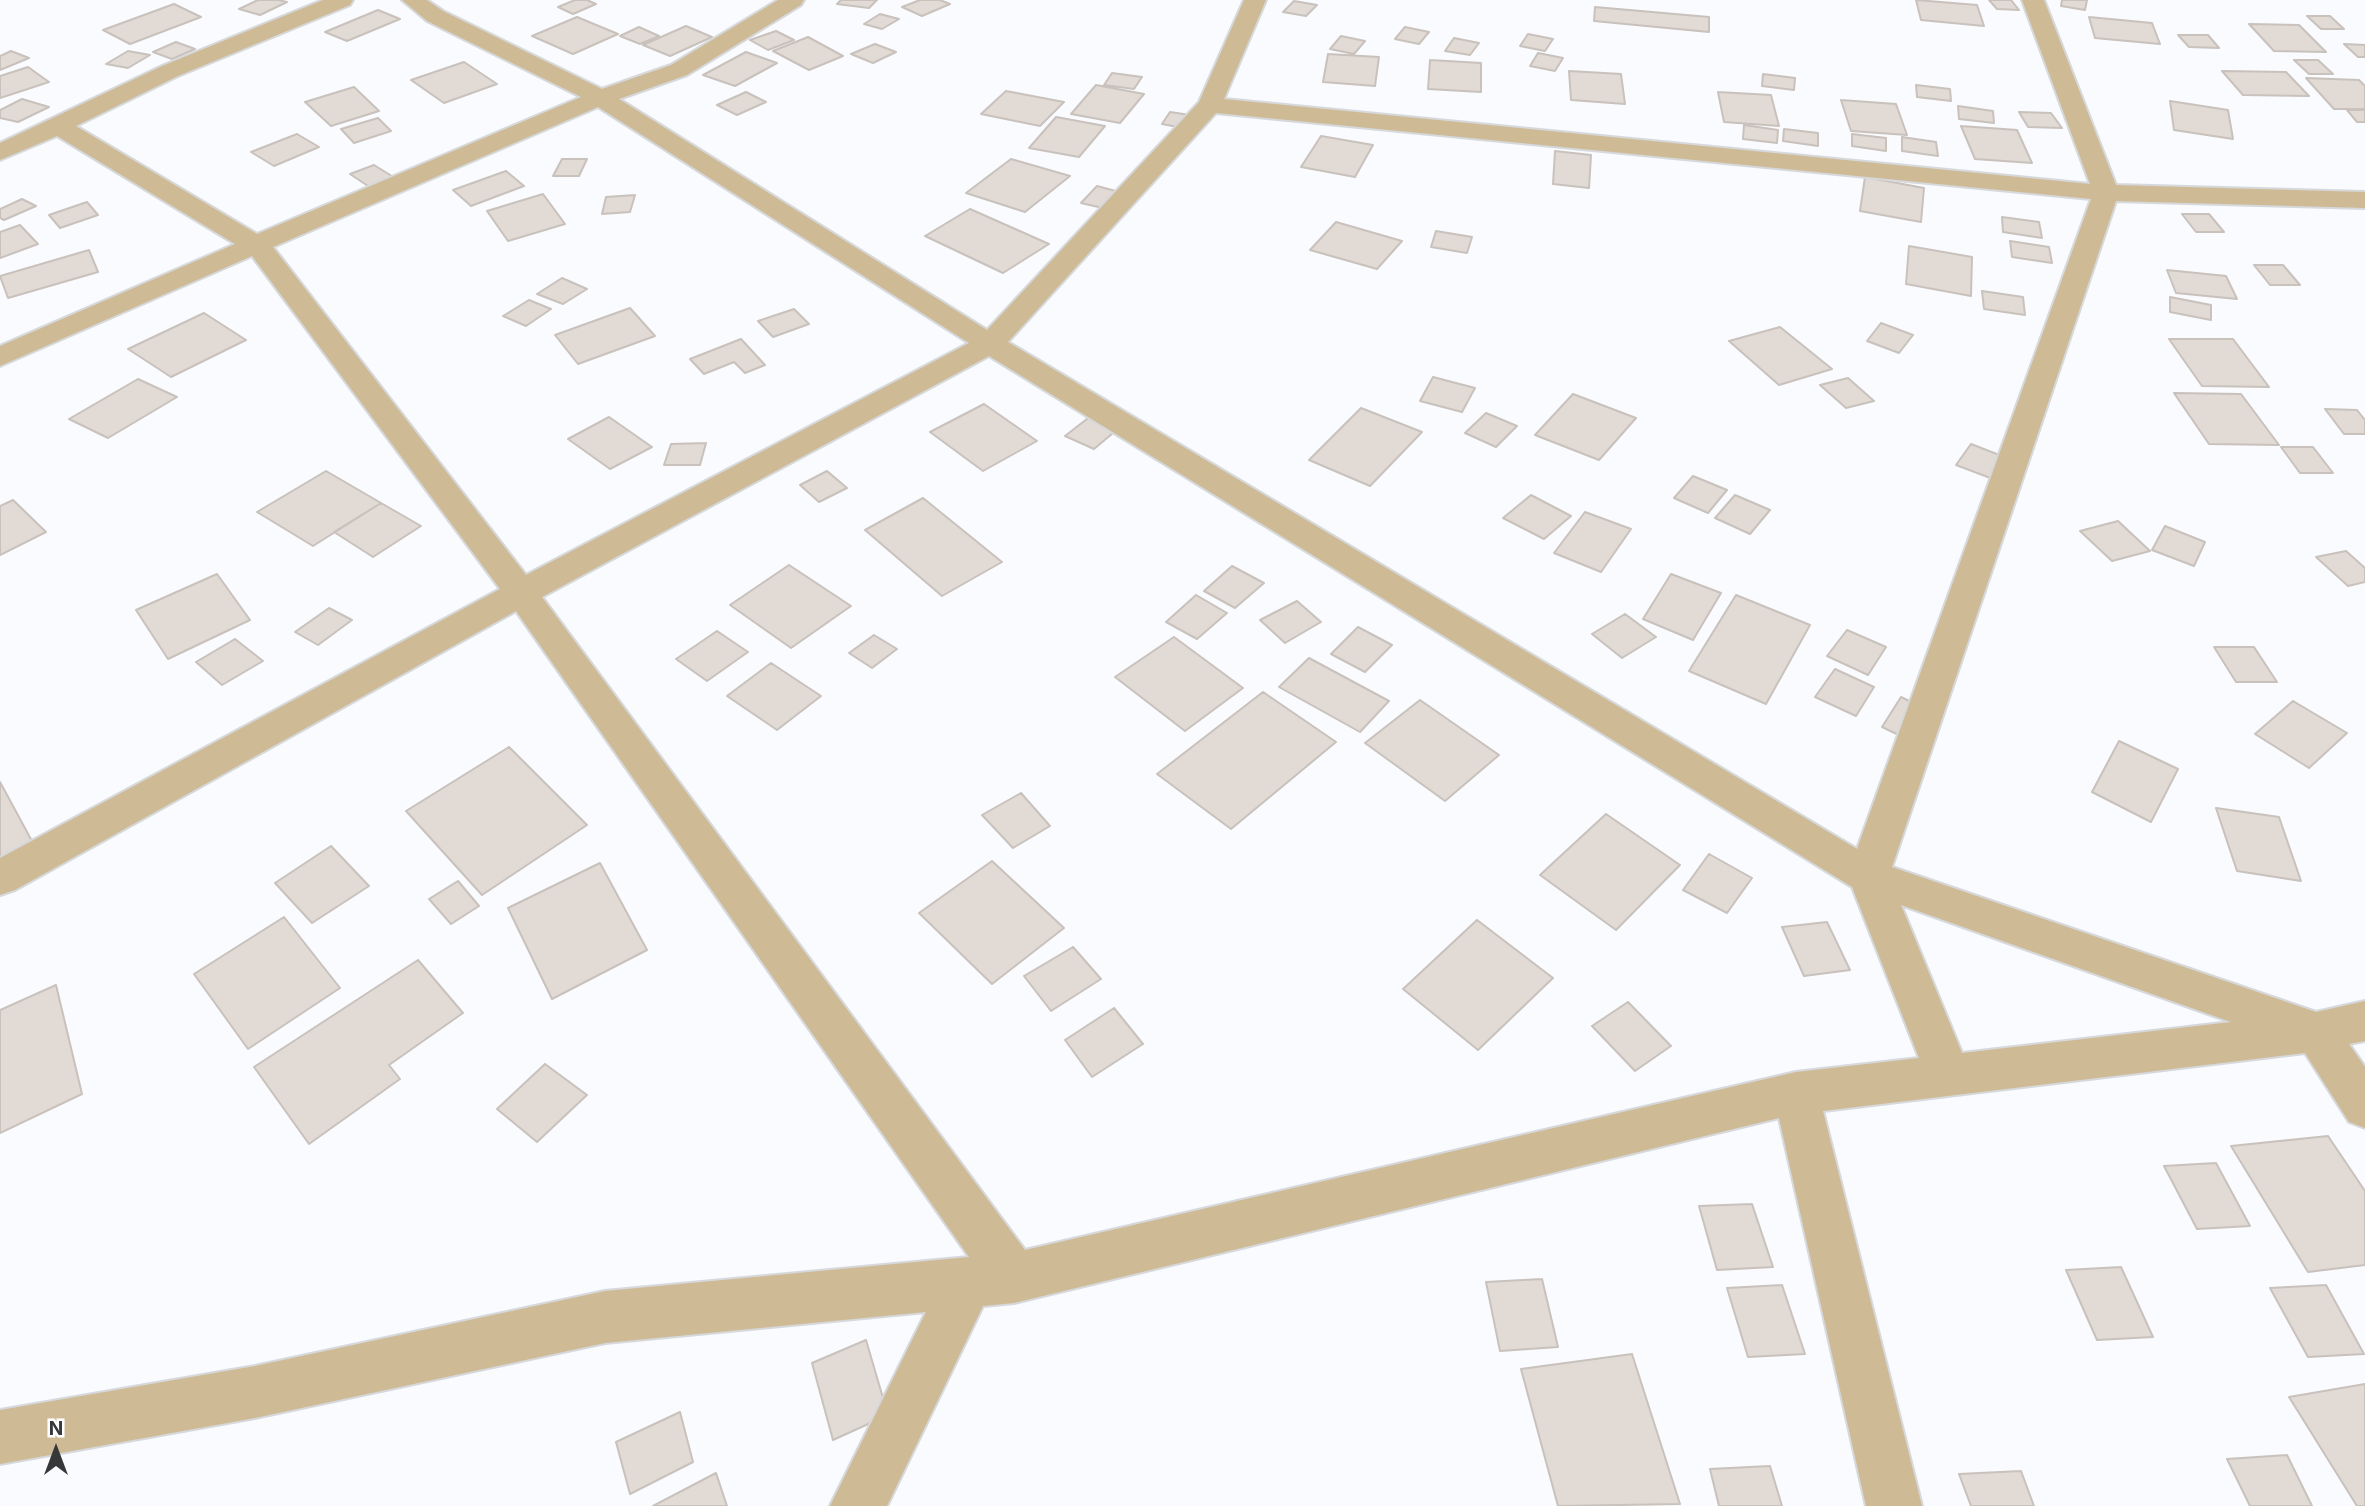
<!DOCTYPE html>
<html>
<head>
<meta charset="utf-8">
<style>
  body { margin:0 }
  #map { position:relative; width:2365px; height:1506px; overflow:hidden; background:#f9fbfe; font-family:Inter,sans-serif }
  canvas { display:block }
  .north { position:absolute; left:21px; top:1415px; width:70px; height:70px; -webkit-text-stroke:5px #fff; paint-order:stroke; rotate:0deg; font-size:19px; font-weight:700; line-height:28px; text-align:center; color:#353739 }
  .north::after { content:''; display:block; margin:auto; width:24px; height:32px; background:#353739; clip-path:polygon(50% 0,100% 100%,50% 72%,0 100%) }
</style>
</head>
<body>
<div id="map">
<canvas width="2365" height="1506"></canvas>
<div class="north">N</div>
</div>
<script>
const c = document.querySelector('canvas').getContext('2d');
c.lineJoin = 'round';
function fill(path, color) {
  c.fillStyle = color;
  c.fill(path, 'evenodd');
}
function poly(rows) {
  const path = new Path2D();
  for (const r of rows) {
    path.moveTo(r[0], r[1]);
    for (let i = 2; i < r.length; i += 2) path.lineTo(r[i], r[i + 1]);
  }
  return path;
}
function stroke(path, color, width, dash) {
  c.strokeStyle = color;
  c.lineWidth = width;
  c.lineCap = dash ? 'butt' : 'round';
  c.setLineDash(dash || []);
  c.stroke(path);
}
const building = poly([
  [258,0,278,0,287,2,260,15,239,9,258,0],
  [575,0,587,0,596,4,573,14,558,7,575,0],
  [841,0,877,0,869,8,837,4,841,0],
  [920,0,940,0,950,4,922,16,902,7,920,0],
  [1916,0,1977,5,1984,26,1921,20,1916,0],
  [1989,0,2011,0,2019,10,1997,9,1989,0],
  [2062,0,2087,0,2085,10,2061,6,2062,0],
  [1294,1,1317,5,1306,16,1283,12,1294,1],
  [174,4,201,17,130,44,103,30,174,4],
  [1595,7,1709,17,1709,32,1594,21,1595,7],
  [378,10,400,19,347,41,325,32,378,10],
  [880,14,899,19,882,29,864,24,880,14],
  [2307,16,2330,16,2344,29,2321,29,2307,16],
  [577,17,618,34,573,54,532,36,577,17],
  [2089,17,2152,23,2160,44,2095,38,2089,17],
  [2249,24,2299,25,2326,52,2274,51,2249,24],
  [686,26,712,37,670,56,643,45,686,26],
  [639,27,659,36,640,44,620,36,639,27],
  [1405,27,1429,32,1419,44,1395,39,1405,27],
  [776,31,794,40,768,50,750,40,776,31],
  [1528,34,1553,39,1545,51,1520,46,1528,34],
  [2178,35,2208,35,2219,48,2189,47,2178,35],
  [1341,36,1365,41,1354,54,1330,49,1341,36],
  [808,37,843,56,809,70,773,51,808,37],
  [1454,38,1479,43,1470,55,1445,51,1454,38],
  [176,42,195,49,172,59,153,52,176,42],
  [875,44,896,52,873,63,851,54,875,44],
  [2344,44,2365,45,2365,57,2358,57,2344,44],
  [11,51,29,58,0,70,0,56,11,51],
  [128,51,150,55,128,68,106,64,128,51],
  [746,52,777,63,735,86,703,75,746,52],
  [1538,53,1563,58,1555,71,1530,66,1538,53],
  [1328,54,1379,57,1375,86,1323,82,1328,54],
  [1430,60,1481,63,1481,92,1428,89,1430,60],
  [2294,60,2318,60,2333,74,2309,74,2294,60],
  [464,62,497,84,444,103,411,80,464,62],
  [28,67,49,82,0,98,0,76,28,67],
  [1569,71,1621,74,1625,104,1571,100,1569,71],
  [2222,71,2286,72,2309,96,2243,95,2222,71],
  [1112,73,1142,77,1134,89,1104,85,1112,73],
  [1763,74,1795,78,1794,90,1762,86,1763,74],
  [2306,78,2359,80,2365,86,2365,109,2334,109,2306,78],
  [1096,85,1144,94,1120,123,1071,114,1096,85],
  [1916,85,1950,89,1951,101,1917,97,1916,85],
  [354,87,379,111,331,126,305,102,354,87],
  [1006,91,1064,102,1040,126,981,114,1006,91],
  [746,92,766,102,737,115,717,105,746,92],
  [1718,92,1771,95,1779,126,1724,122,1718,92],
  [22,99,49,107,18,122,0,118,0,110,22,99],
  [1841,100,1896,104,1907,135,1851,131,1841,100],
  [2170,101,2228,110,2233,139,2174,130,2170,101],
  [1958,106,1993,111,1994,123,1959,119,1958,106],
  [2347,110,2365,110,2365,122,2357,122,2347,110],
  [1170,112,1190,115,1183,128,1162,124,1170,112],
  [2019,112,2051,113,2062,128,2028,127,2019,112],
  [1056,117,1105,126,1079,157,1029,148,1056,117],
  [378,118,391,131,354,143,341,129,378,118],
  [1744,125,1778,130,1777,143,1743,139,1744,125],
  [1961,126,2017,130,2032,163,1975,159,1961,126],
  [1784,129,1818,133,1818,146,1783,141,1784,129],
  [297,134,319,147,274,166,251,152,297,134],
  [1852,134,1886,138,1886,151,1852,146,1852,134],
  [1321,136,1373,145,1355,177,1301,167,1321,136],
  [1902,137,1936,142,1938,156,1902,151,1902,137],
  [1555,151,1591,155,1589,188,1553,184,1555,151],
  [562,159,587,159,579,176,553,176,562,159],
  [1011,159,1070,176,1025,212,966,193,1011,159],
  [374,165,395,178,371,188,350,174,374,165],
  [506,171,524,186,471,206,453,190,506,171],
  [1865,177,1924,188,1921,222,1860,211,1865,177],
  [1097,186,1123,193,1107,209,1081,203,1097,186],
  [543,194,565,224,508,241,487,211,543,194],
  [635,195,630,212,602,214,606,197,635,195],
  [22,199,36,206,4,220,0,218,0,209,22,199],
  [87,202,98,215,60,228,49,215,87,202],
  [970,209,1049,244,1003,273,925,236,970,209],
  [2182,214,2209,214,2224,232,2196,232,2182,214],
  [2002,217,2039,222,2042,238,2003,232,2002,217],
  [1336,222,1402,241,1377,269,1310,250,1336,222],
  [20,225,38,244,0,258,0,232,20,225],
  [1436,231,1472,237,1467,253,1431,247,1436,231],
  [2010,241,2049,247,2052,263,2012,257,2010,241],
  [1909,246,1972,257,1971,296,1906,284,1909,246],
  [89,250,98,272,8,298,0,276,89,250],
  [2254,265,2283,265,2300,285,2270,285,2254,265],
  [2167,270,2226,276,2237,299,2176,293,2167,270],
  [562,278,587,289,563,304,537,294,562,278],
  [1982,291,2023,297,2025,315,1984,309,1982,291],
  [2170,297,2211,305,2211,320,2170,312,2170,297],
  [529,300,551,309,526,326,503,316,529,300],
  [630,308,655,336,578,364,555,335,630,308],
  [794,309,809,324,773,337,758,321,794,309],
  [204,313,246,340,171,377,128,349,204,313],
  [1881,323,1913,335,1899,353,1867,341,1881,323],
  [1780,327,1832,369,1779,385,1729,341,1780,327],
  [741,339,765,365,745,373,734,362,704,374,690,359,741,339],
  [2169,339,2233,339,2269,387,2202,386,2169,339],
  [1433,377,1475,388,1462,412,1420,401,1433,377],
  [1848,378,1874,401,1846,408,1820,385,1848,378],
  [138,379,177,397,108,438,69,419,138,379],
  [2174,393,2241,394,2279,445,2209,444,2174,393],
  [1573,394,1636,418,1599,460,1535,435,1573,394],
  [984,404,1037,441,983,471,930,432,984,404],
  [1361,408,1422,432,1370,486,1309,460,1361,408],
  [2325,409,2357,410,2365,420,2365,434,2344,434,2325,409],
  [1486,413,1517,426,1496,447,1465,433,1486,413],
  [1092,415,1119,428,1094,449,1065,436,1092,415],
  [609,417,652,447,610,469,568,439,609,417],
  [706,443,700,465,664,465,671,444,706,443],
  [1971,444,2007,458,1993,479,1956,465,1971,444],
  [2281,447,2313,447,2333,473,2300,473,2281,447],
  [326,471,381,503,313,546,257,512,326,471],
  [827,471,847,488,819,502,800,485,827,471],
  [1693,476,1727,490,1708,513,1674,498,1693,476],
  [1531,495,1571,516,1544,539,1503,518,1531,495],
  [1735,495,1770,510,1750,534,1715,518,1735,495],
  [923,498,1002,562,942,596,865,530,923,498],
  [13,500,46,532,0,555,0,506,13,500],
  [381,503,421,526,373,557,334,532,381,503],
  [1585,512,1631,529,1601,572,1554,553,1585,512],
  [2118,521,2150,551,2112,561,2080,531,2118,521],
  [2165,526,2205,542,2194,566,2152,550,2165,526],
  [2346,551,2365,568,2365,582,2348,586,2316,557,2346,551],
  [789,565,851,606,791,648,730,605,789,565],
  [1232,566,1264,583,1235,608,1204,591,1232,566],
  [217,574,250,620,168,659,136,610,217,574],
  [1671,574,1721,593,1693,640,1643,619,1671,574],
  [1196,595,1227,613,1197,639,1166,622,1196,595],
  [1736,595,1810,625,1766,704,1689,671,1736,595],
  [1297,601,1321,622,1285,643,1260,620,1297,601],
  [329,608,352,620,318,645,295,632,329,608],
  [1625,614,1656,637,1622,658,1592,634,1625,614],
  [1358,627,1392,645,1365,672,1331,654,1358,627],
  [1847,630,1886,647,1868,675,1827,656,1847,630],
  [717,631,748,652,707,681,676,659,717,631],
  [874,635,897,649,872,668,849,653,874,635],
  [1174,637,1243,688,1185,731,1115,677,1174,637],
  [235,639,263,661,222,685,196,662,235,639],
  [2214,647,2254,647,2277,682,2236,682,2214,647],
  [1309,658,1389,701,1360,732,1279,687,1309,658],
  [771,663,821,696,777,730,727,696,771,663],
  [1835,669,1874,687,1856,716,1815,697,1835,669],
  [1263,692,1336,742,1231,829,1157,774,1263,692],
  [1901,697,1942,717,1924,747,1882,727,1901,697],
  [1420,700,1499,755,1445,801,1365,743,1420,700],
  [2293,701,2347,733,2309,768,2255,734,2293,701],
  [2119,741,2178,769,2151,822,2092,792,2119,741],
  [509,747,587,825,482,895,406,811,509,747],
  [0,782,33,843,0,860,0,782],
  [1021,793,1050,826,1013,848,982,815,1021,793],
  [2216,808,2279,817,2301,881,2237,871,2216,808],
  [1606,814,1680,865,1616,930,1540,875,1606,814],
  [331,846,369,886,312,923,275,883,331,846],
  [1709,854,1752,878,1727,913,1683,890,1709,854],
  [992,861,1064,928,992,984,919,913,992,861],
  [600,863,647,950,552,999,508,908,600,863],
  [458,881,479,906,451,924,429,899,458,881],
  [284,917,340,988,248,1049,194,974,284,917],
  [1477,920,1553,978,1478,1050,1403,989,1477,920],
  [1827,922,1850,970,1804,976,1782,927,1827,922],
  [1073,947,1101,979,1051,1011,1024,976,1073,947],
  [418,960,463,1013,389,1065,400,1079,309,1144,254,1067,418,960],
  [56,985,82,1094,0,1133,0,1010,56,985],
  [1628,1002,1671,1046,1635,1071,1592,1026,1628,1002],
  [1114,1008,1143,1044,1092,1077,1065,1040,1114,1008],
  [545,1064,587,1095,537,1142,497,1109,545,1064],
  [2328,1136,2365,1191,2365,1265,2308,1272,2231,1146,2328,1136],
  [2216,1163,2250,1226,2197,1229,2164,1166,2216,1163],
  [1752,1204,1773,1267,1717,1270,1699,1206,1752,1204],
  [2121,1267,2153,1337,2097,1340,2066,1270,2121,1267],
  [1542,1279,1558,1347,1500,1351,1486,1282,1542,1279],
  [1782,1285,1805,1354,1748,1357,1727,1288,1782,1285],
  [2326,1285,2364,1354,2308,1357,2270,1288,2326,1285],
  [866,1340,888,1415,833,1440,812,1363,866,1340],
  [1632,1354,1680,1504,1558,1506,1521,1369,1632,1354],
  [2365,1384,2365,1506,2357,1506,2289,1397,2365,1384],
  [680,1412,693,1462,630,1494,616,1442,680,1412],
  [2287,1455,2312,1506,2250,1506,2227,1459,2287,1455],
  [1770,1466,1782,1506,1719,1506,1710,1469,1770,1466],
  [2021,1471,2034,1506,1971,1506,1959,1474,2021,1471],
  [716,1473,727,1506,653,1506,716,1473]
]);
const minor = poly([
  [323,0,353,0,350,5,178,76,76,126,257,234,581,97,427,21,402,0,427,0,443,11,602,89,671,65,778,0,804,0,801,5,687,75,619,99,987,330,1199,102,1244,0,1266,0,1224,99,2090,184,2022,0,2044,0,2116,185,2365,192,2365,208,2116,201,1892,867,2316,1012,2365,1001,2365,1041,2349,1044,2365,1067,2365,1128,2349,1122,2305,1053,1823,1111,1922,1506,1866,1506,1779,1118,1014,1303,983,1306,887,1506,830,1506,926,1312,605,1343,255,1418,0,1464,0,1410,255,1366,605,1291,969,1257,516,611,15,890,0,895,0,858,500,589,252,256,0,366,0,346,235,244,57,136,0,160,0,143,162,66,323,0],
  [598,107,969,343,526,575,273,247,598,107],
  [1216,113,2091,199,1857,849,1008,342,1216,113],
  [989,356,1852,887,1919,1058,1796,1072,1025,1250,542,597,989,356],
  [1901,905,2231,1022,1962,1053,1901,905]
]);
fill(building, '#e2dad5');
stroke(building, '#c8c1bc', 2);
stroke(minor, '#d6d8db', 4);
fill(minor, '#cebb95');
</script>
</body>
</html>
